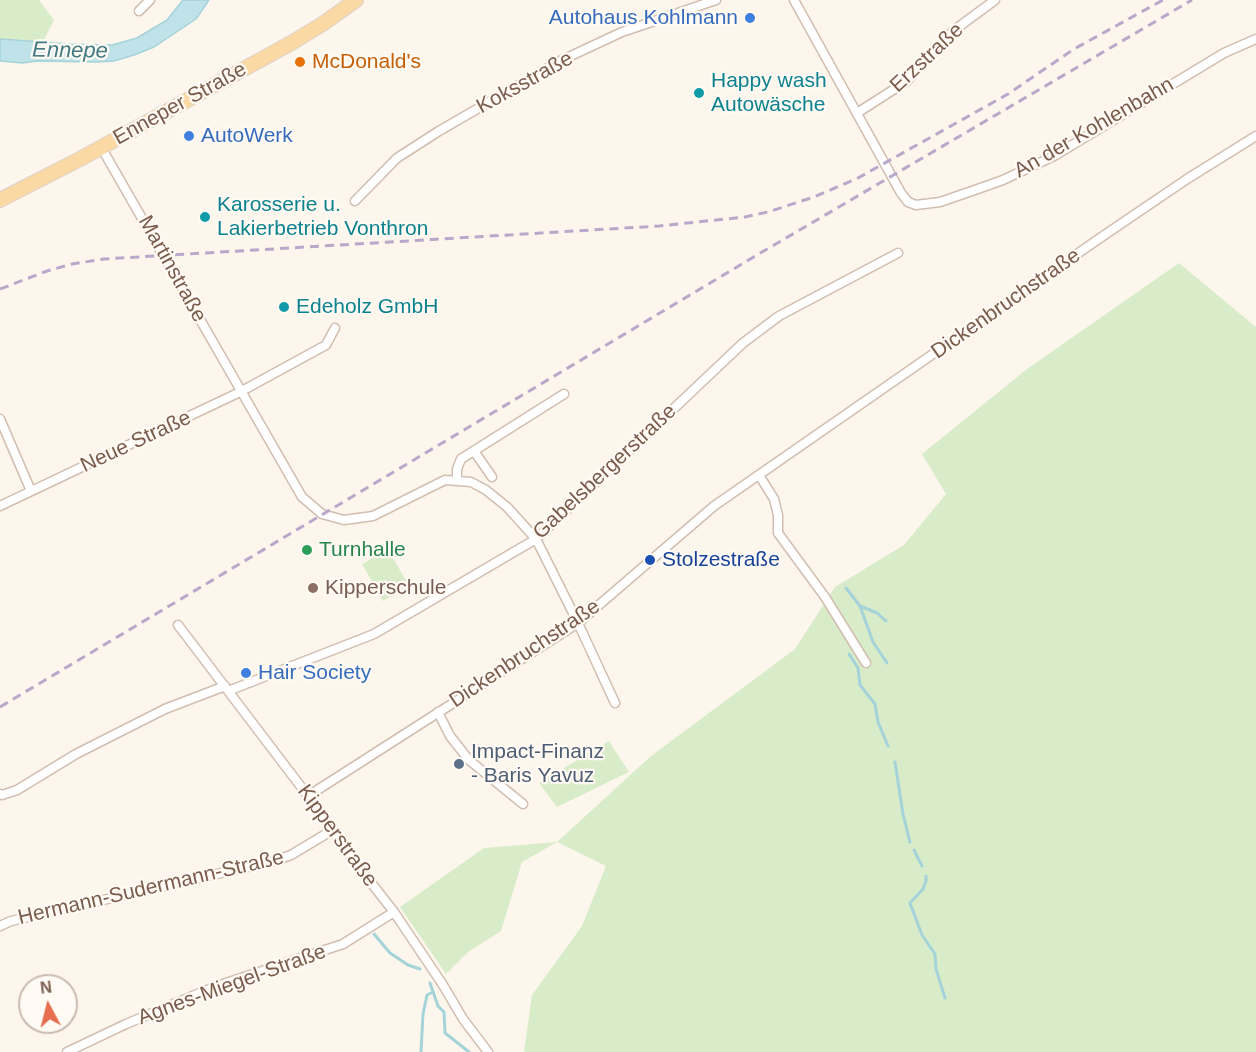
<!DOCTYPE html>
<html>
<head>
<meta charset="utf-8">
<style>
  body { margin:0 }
  #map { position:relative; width:1256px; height:1052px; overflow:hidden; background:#fdf6ec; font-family:Arial,sans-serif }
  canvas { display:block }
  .north { position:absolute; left:18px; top:974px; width:60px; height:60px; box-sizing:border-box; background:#fffaf3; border:2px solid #cabbb1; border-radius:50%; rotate:353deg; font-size:16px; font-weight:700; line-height:24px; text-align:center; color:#7a5c4d }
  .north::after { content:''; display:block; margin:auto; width:21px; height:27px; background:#e76f51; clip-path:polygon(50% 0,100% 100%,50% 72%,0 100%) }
</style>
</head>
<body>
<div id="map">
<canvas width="1256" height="1052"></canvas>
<div class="north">N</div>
</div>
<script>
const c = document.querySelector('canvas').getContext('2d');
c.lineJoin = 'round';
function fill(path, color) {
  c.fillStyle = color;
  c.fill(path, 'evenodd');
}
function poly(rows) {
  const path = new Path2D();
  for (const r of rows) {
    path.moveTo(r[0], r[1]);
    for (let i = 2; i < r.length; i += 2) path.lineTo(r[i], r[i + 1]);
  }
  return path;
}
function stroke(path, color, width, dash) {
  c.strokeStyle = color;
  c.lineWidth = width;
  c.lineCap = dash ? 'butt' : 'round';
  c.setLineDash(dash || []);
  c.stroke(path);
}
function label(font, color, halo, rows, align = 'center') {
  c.font = font + ' Arial,sans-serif';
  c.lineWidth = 4.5;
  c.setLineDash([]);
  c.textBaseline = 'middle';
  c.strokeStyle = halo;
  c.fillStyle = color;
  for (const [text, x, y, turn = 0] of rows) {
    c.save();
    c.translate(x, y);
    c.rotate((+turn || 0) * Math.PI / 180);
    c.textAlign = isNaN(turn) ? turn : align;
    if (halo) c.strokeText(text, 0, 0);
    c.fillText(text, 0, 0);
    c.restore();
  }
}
const green = poly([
  [0,0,39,0,54,20,43,42,0,39],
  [1179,263,1256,327,1256,1052,524,1052,532,995,582,926,606,866,557,842,522,862,501,931,468,952,446,974,400,907,484,848,557,842,651,756,795,649,835,587,904,545,946,494,922,454,1027,369],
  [388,549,409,586,383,601,362,564],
  [609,741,629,772,557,807,539,783]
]);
const water = poly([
  [183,0,209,0,196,19,154,47,134,55,114,61,98,62,37,61,23,63,0,61,0,39,69,44,112,45,137,38,167,20,183,0]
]);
const stream = poly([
  [846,588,860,606,873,642,887,663],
  [860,606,877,613,886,621],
  [849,654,858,668,860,685,875,704,878,722,888,746],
  [895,762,903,814,910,842],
  [914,850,922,866],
  [926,876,926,881,923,889,910,903,922,935,935,954,936,969,945,998],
  [374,934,390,953,408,965,420,969],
  [430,983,438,1006,444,1012,445,1033,469,1052],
  [421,1052,423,1014,426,1000,427,995,433,992]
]);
const minor = poly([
  [794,0,901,193,908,202,916,205,940,202,972,191,1003,180,1054,156,1224,53,1256,39],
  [139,11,150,0],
  [857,113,907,81,953,31,995,0],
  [101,147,302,497,322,514,344,520,373,516,445,480,471,482,486,490,507,507,536,539,578,623,615,703],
  [355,201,397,158,439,131,560,61,622,32,716,0],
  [0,419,31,491],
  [474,451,492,477],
  [759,475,774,499,778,515,778,533,825,597,866,663],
  [457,480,457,469,461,459,564,394],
  [0,506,240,392,326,345,335,328],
  [178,625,308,796,355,862,394,912,443,985,463,1019,488,1052],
  [228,691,374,634,536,539,743,343,779,316,898,253],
  [438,712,450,736,469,760,523,804],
  [0,794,2,795,17,790,76,754,165,709,225,686],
  [308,796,578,623,714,506,1103,236,1187,179,1256,136],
  [0,926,11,921,274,861,291,855,331,831],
  [67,1052,126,1024,214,987,343,944,394,912]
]);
const primary = poly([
  [0,200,80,159,293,42,324,23,356,0]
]);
const rail = poly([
  [0,289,47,271,72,264,104,259,659,226,745,217,768,212,814,197,858,178,1008,94,1074,49,1163,0],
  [0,707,757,255,1192,0]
]);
const markers = [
  [750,18,6,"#3f7fe0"],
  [300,62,6,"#e8710a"],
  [699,93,6,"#0f9aa8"],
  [189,136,6,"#3f7fe0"],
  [205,217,6,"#0f9aa8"],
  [284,307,6,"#0f9aa8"],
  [307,550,6,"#2e9e5b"],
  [650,560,6,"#1a4fb4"],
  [313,588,6,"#8d6e63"],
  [246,673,6,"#3f7fe0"],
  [459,764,6,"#5c6f8a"]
];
const shopNames = [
  ["Autohaus Kohlmann",738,18,"right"],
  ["AutoWerk",201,136],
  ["Hair Society",258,673]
];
const streetNames = [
  ["Erzstraße",927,58,-43],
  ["Koksstraße",525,83,-29],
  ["Enneper Straße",180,104,-29],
  ["An der Kohlenbahn",1094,128,-30],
  ["Martinstraße",172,269,61],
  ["Dickenbruchstraße",1006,304,-35],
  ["Neue Straße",136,442,-25],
  ["Gabelsbergerstraße",605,472,-43],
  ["Dickenbruchstraße",525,654,-34],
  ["Kipperstraße",337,836,54],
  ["Hermann-Sudermann-Straße",151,888,-13],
  ["Agnes-Miegel-Straße",232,985,-20]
];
const foodNames = [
  ["McDonald's",312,62]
];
const cultureNames = [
  ["Happy wash",711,81],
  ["Autowäsche",711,105],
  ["Karosserie u.",217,205],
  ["Lakierbetrieb Vonthron",217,229],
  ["Edeholz GmbH",296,307]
];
const leisureNames = [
  ["Turnhalle",319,550]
];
const transitNames = [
  ["Stolzestraße",662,560]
];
const educationNames = [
  ["Kipperschule",325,588]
];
const serviceNames = [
  ["Impact-Finanz",471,752],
  ["- Baris Yavuz",471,776]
];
const waterNames = [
  ["Ennepe",70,51,1]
];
fill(green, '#d8ecc9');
fill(water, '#bfe3e8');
stroke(water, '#a5d3da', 1.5);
stroke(stream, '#a5d3da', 3);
stroke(minor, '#d1beb0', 11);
stroke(primary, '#dad1cd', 16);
stroke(minor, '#fff', 8);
stroke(primary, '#fbd9a5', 14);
stroke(rail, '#b9a8c9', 3, [9, 6]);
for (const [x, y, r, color] of markers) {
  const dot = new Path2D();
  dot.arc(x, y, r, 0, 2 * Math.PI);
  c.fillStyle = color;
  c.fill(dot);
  stroke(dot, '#fffaf3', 2);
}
label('21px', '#366cbe', '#fffaf3', shopNames, 'left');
label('21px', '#7a5c4d', '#fffaf3', streetNames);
label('21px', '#c56008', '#fffaf3', foodNames, 'left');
label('21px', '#0d838f', '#fffaf3', cultureNames, 'left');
label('21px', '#27864d', '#fffaf3', leisureNames, 'left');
label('21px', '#164399', '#fffaf3', transitNames, 'left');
label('21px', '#785e54', '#fffaf3', educationNames, 'left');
label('21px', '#4e5e75', '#fffaf3', serviceNames, 'left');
label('italic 22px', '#437c86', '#fffaf3', waterNames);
</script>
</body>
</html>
